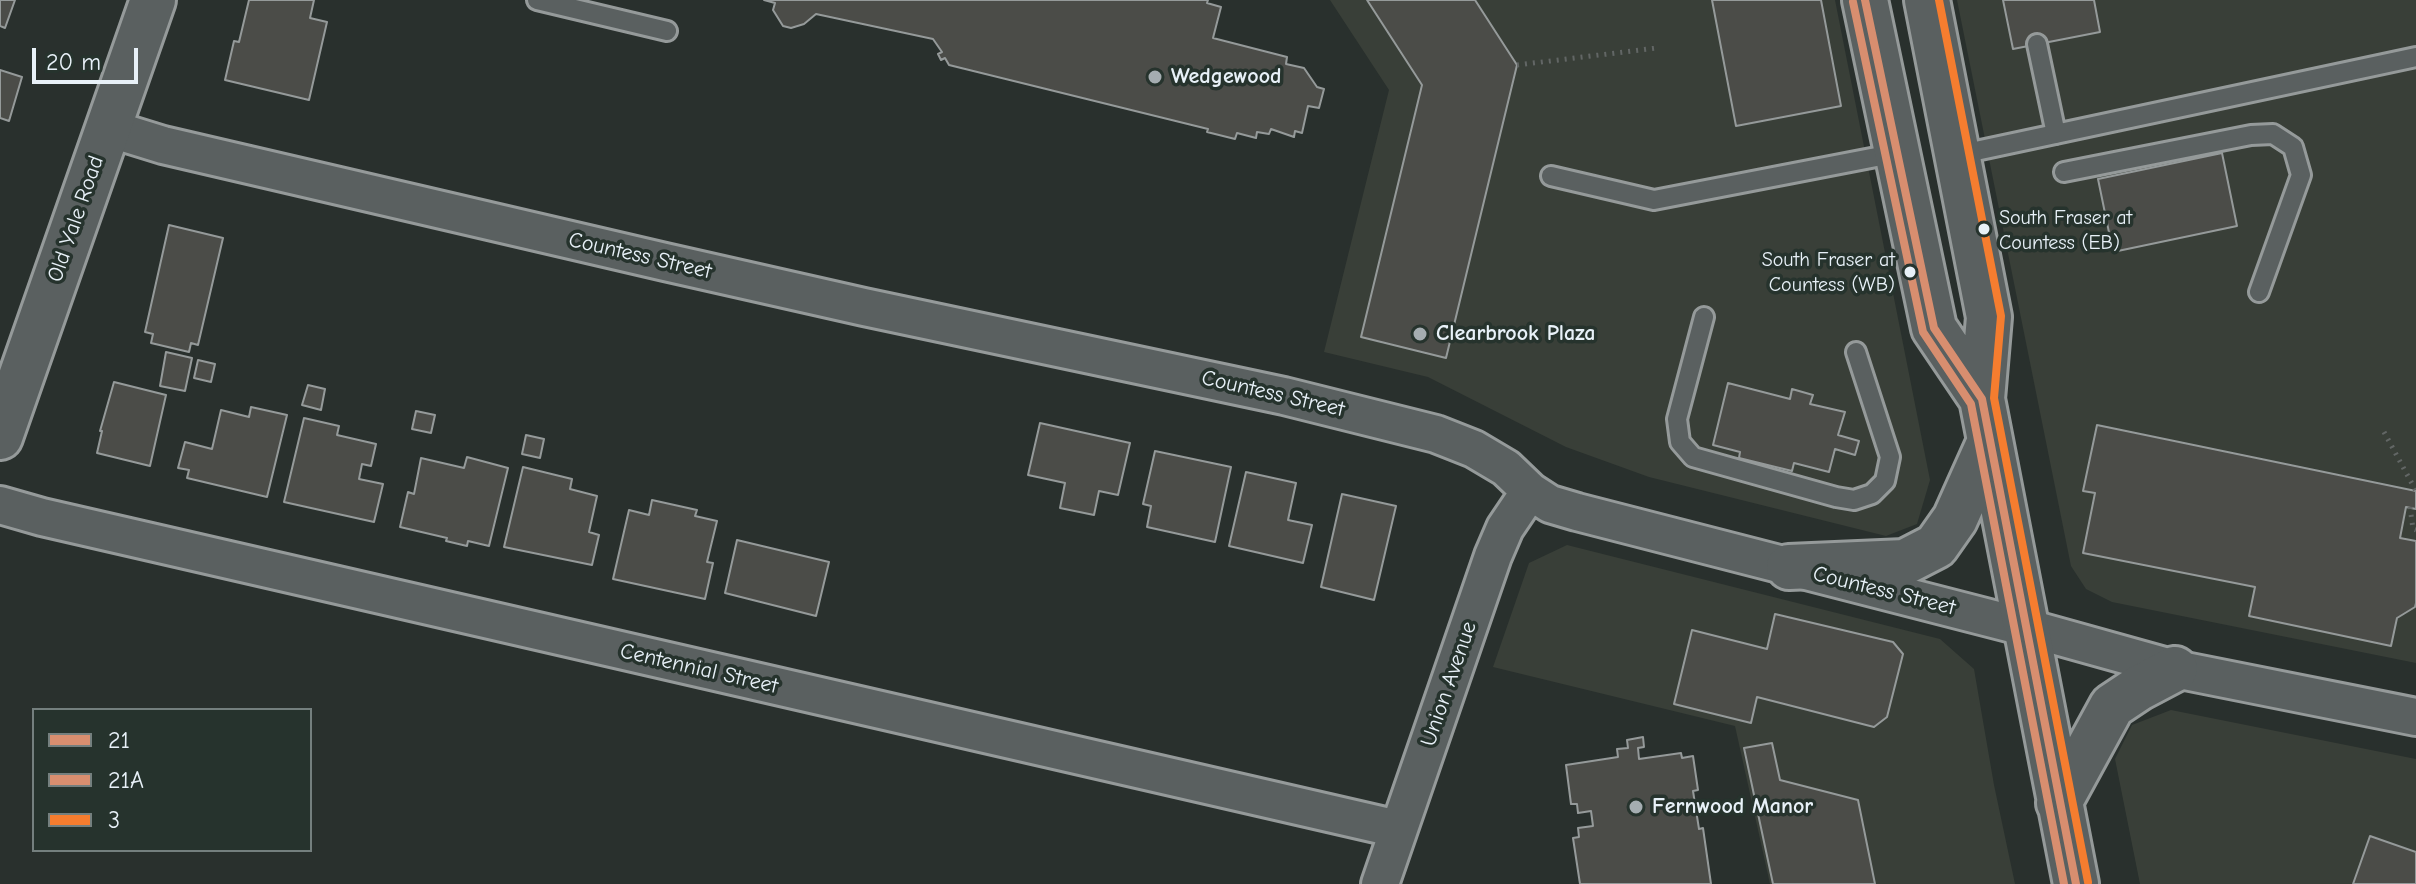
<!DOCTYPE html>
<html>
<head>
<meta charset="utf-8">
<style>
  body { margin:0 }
  #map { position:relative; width:2416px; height:884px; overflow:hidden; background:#29302d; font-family:"Comic Neue",sans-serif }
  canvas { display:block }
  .legend { position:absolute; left:32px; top:708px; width:280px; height:144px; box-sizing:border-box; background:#26332d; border:2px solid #747f7e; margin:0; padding:10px 14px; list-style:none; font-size:24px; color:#e8f1f8 }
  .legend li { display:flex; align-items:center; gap:16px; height:40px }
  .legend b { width:40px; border:2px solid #747f7e }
  .scale { position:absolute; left:32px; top:48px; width:106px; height:36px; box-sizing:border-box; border:4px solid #e8f1f8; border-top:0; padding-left:10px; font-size:24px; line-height:28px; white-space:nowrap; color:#e8f1f8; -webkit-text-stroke:6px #26332d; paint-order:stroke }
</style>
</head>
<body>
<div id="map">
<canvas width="2416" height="884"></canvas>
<ul class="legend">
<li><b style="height:10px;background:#d88e6f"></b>21</li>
<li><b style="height:10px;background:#d88e6f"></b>21A</li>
<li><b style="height:10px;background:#f57d2f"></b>3</li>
</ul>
<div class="scale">20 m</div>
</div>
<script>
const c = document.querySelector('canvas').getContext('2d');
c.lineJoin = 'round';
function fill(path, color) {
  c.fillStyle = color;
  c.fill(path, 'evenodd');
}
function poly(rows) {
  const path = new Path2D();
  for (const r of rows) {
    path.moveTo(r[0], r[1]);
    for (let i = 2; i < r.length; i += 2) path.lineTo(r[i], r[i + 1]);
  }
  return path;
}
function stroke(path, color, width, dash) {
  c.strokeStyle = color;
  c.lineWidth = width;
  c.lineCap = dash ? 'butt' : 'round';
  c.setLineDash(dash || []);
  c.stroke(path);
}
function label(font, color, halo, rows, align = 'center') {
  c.font = font + ' "Comic Neue",sans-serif';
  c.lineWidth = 7;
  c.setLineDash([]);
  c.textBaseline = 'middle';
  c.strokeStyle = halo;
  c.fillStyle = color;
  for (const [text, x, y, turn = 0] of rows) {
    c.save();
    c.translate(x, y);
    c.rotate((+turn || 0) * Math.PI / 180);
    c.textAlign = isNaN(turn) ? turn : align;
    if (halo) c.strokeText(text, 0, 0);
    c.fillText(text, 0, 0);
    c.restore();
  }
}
const built = poly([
  [1330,0,1835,0,1930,480,1917,524,1886,536,1649,477,1566,447,1428,377,1324,352,1389,90],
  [1957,0,2416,0,2416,663,2112,602,2086,589,2071,566],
  [1567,545,1940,639,1974,669,1994,785,2015,884,1770,884,1735,726,1493,667,1529,563],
  [2171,710,2416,759,2416,884,2140,884,2115,759,2132,725]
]);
const building = poly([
  [0,0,15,0,5,28,0,26,0,0],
  [249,0,314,0,310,18,327,22,309,100,225,80,234,41,239,42,249,0],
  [764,0,1208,0,1207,3,1221,7,1213,38,1287,57,1286,64,1304,68,1317,87,1324,89,1319,108,1308,106,1302,133,1295,131,1294,137,1271,129,1269,134,1257,132,1256,138,1237,133,1235,139,1207,132,1208,129,949,65,945,58,941,60,938,54,942,52,933,39,816,14,804,24,791,28,783,26,773,10,775,3,764,0],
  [1367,0,1475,0,1517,65,1446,358,1361,337,1422,85,1367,0],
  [1712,0,1821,0,1841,106,1736,126,1712,0],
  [2003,0,2094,0,2100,32,2013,49,2003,0],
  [0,70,22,77,9,121,0,118,0,70],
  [2222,153,2237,226,2113,252,2098,179,2222,153],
  [169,225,223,238,198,345,191,343,189,352,151,343,153,334,145,332,169,225],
  [166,352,192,358,185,391,160,386,166,352],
  [198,360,215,364,211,382,194,378,198,360],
  [114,382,166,395,150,466,97,453,102,431,100,431,114,382],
  [1728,383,1790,399,1792,389,1813,395,1810,404,1845,412,1838,435,1859,441,1855,455,1835,449,1829,472,1794,463,1792,471,1739,458,1740,452,1713,445,1728,383],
  [308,385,325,389,321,410,302,405,308,385],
  [251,407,287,415,267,497,187,478,189,470,178,468,185,442,212,449,221,410,249,417,251,407],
  [416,411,435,415,431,433,412,429,416,411],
  [304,418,339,426,337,435,376,444,371,466,362,464,359,479,383,484,374,522,284,502,304,418],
  [1040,423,1130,443,1118,495,1099,491,1094,515,1060,508,1065,483,1028,475,1040,423],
  [2097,425,2416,491,2416,509,2406,507,2400,538,2416,541,2416,603,2415,607,2397,618,2391,646,2249,616,2255,587,2083,553,2095,493,2083,491,2097,425],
  [526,435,544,439,540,458,522,454,526,435],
  [1155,451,1231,467,1215,542,1147,527,1151,506,1143,504,1155,451],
  [467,457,508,468,489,546,468,541,467,546,446,541,447,538,400,527,408,492,414,494,421,458,464,468,467,457],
  [523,467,572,479,570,489,597,496,589,532,599,535,592,565,504,547,523,467],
  [1246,472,1296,483,1288,520,1312,525,1303,563,1229,546,1246,472],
  [1342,494,1396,506,1374,600,1321,587,1342,494],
  [652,500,697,510,695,516,717,521,707,562,713,563,705,599,613,579,629,510,649,515,652,500],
  [737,540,829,562,816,616,725,593,737,540],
  [1775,614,1893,642,1903,654,1887,717,1874,727,1757,697,1751,723,1674,704,1692,630,1767,649,1775,614],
  [1643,737,1644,747,1638,748,1639,759,1681,753,1682,758,1693,756,1698,790,1693,791,1699,829,1703,828,1711,884,1580,884,1573,838,1579,837,1578,828,1593,826,1591,811,1578,813,1577,804,1571,804,1566,765,1618,757,1617,749,1628,748,1627,740,1643,737],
  [1772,743,1780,780,1858,800,1875,884,1773,884,1744,748,1772,743],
  [2370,836,2416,852,2416,884,2353,884,2370,836]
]);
const path = poly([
  [1517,65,1657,48],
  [2384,432,2416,491],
  [2410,507,2413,529,2416,530]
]);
const lane = poly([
  [537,0,667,31],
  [2037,44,2056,134],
  [1957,155,2416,57],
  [2064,172,2251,135,2273,134,2293,147,2301,175,2259,292],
  [1551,176,1654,200,1897,153],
  [1704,317,1677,419,1680,442,1693,457,1836,497,1854,500,1872,494,1885,481,1890,457,1856,352]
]);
const street = poly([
  [108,128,163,145,665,262,864,307,1284,396,1436,434,1474,449,1506,468,1530,491,1550,504,1577,512,2028,628,2175,669,2416,717],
  [0,505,42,517,1398,829],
  [1380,884,1493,556,1505,528,1530,491]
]);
const secondary = poly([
  [1865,0,1934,328,1982,399],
  [1927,0,1989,317,1982,399,2076,884],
  [0,437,153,0],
  [1789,567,1905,562,1936,546,1955,519,1990,441],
  [2059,803,2112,706,2139,688,2175,669]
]);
const bus1 = poly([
  [1865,0,1934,328,1982,399,2076,884]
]);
const bus2 = poly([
  [1853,2,1923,332,1971,404,2064,884]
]);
const bus3 = poly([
  [1939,0,2001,316,1994,398,2088,882]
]);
const markers = [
  [1155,77,8,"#a5adb1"],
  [1984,229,7,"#e8f1f8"],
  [1910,272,7,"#e8f1f8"],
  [1420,334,8,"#a5adb1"],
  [1636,807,8,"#a5adb1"]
];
const busNames = [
  ["South Fraser at",1999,218],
  ["Countess (EB)",1999,243],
  ["South Fraser at",1895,260,"right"],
  ["Countess (WB)",1895,285,"right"]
];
const poiNames = [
  ["Wedgewood",1171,77],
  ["Clearbrook Plaza",1436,334],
  ["Fernwood Manor",1652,807]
];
const streetNames = [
  ["Old Yale Road",76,219,-71],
  ["Countess Street",640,256,13],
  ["Countess Street",1273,394,13],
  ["Countess Street",1884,591,14],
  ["Centennial Street",699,669,13],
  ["Union Avenue",1449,684,-71]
];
fill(built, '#393f38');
fill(building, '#4b4c48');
stroke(building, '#959a9a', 2);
stroke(lane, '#959a9a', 24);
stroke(street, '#959a9a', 42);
stroke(secondary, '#959a9a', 50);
stroke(path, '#626665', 5, [2, 6]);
stroke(lane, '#5a6060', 18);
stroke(street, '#5a6060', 36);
stroke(secondary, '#5a6060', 44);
stroke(bus1, '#d88e6f', 8);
stroke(bus2, '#d88e6f', 8);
stroke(bus3, '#f57d2f', 8);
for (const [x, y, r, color] of markers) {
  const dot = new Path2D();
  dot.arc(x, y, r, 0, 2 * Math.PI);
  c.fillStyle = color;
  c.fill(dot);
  stroke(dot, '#26332d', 3);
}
label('20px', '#e8f1f8', '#26332d', busNames, 'left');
label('bold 22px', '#e8f1f8', '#26332d', poiNames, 'left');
label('22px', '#e8f1f8', '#26332d', streetNames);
</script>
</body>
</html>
